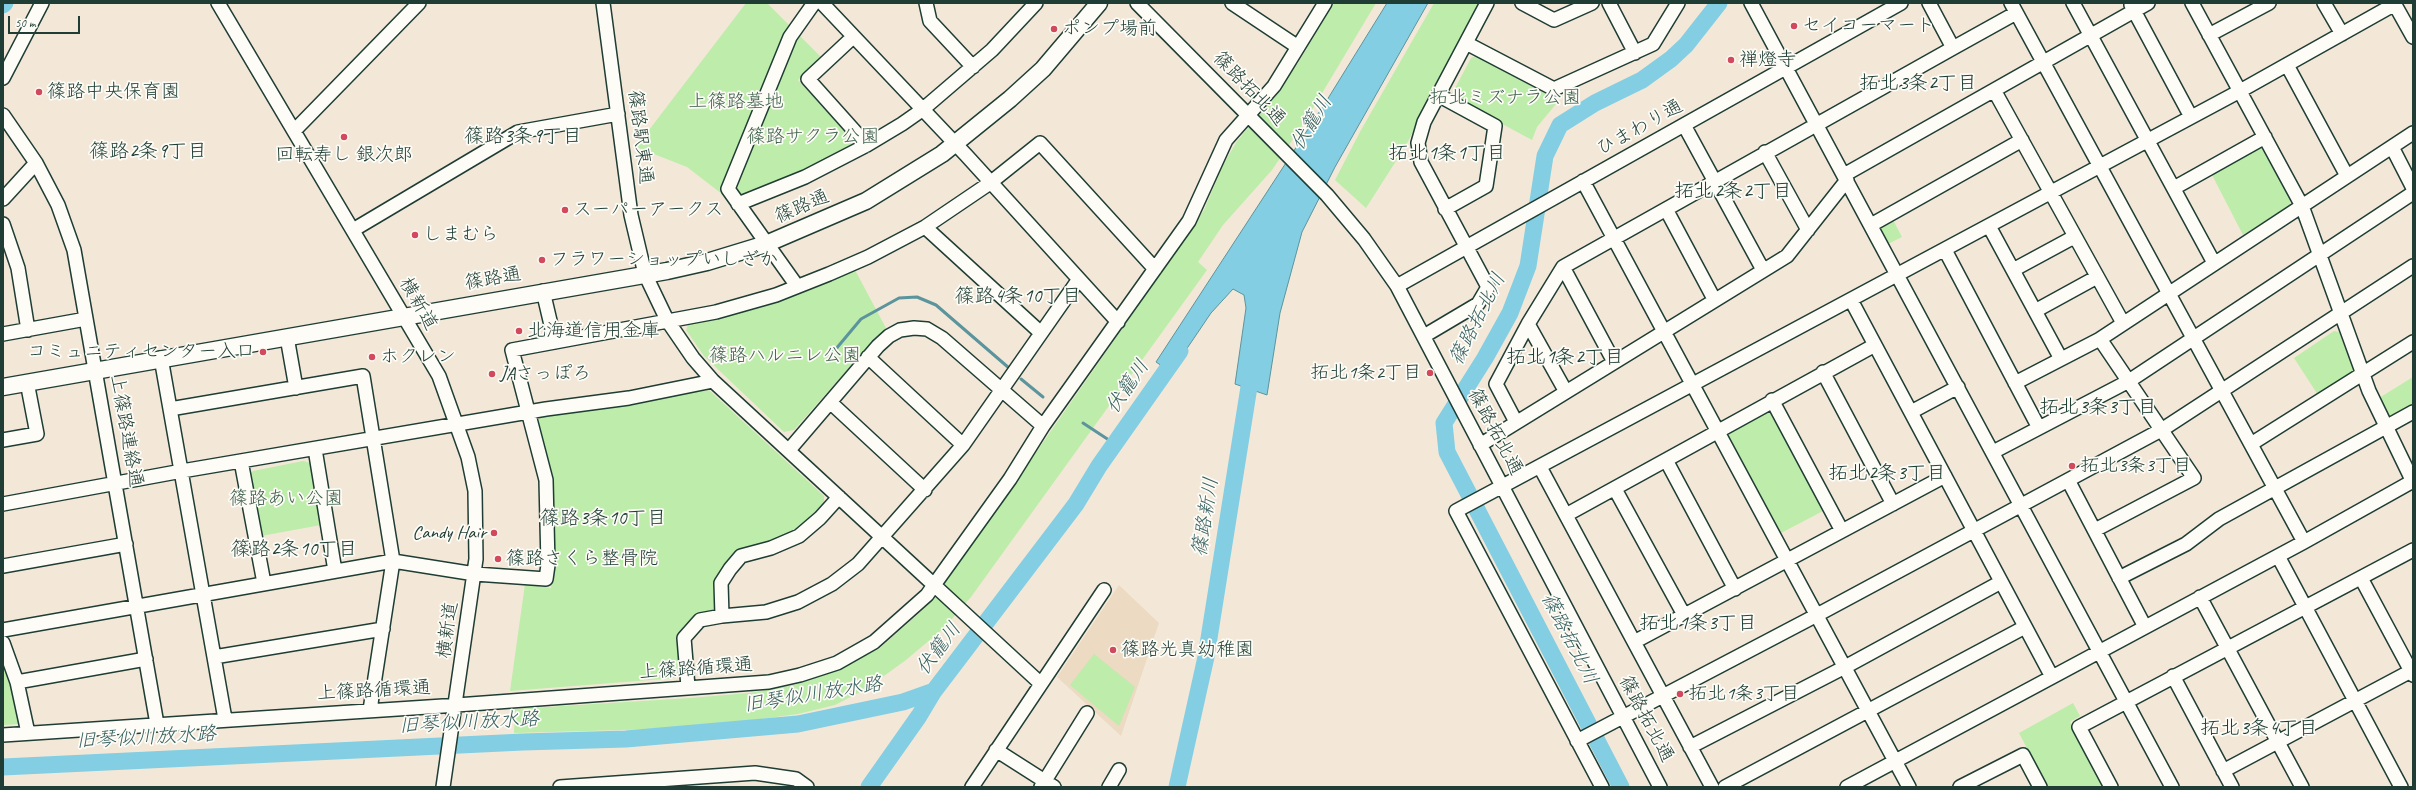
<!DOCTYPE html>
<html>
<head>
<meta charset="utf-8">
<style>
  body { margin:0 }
  #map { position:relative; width:2416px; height:790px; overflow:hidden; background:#f3e8d8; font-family:Caveat,sans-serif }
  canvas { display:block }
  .frame { position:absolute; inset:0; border:4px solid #1f3d34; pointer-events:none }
  .scale { position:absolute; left:8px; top:16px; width:72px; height:18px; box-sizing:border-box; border:2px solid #1f3d34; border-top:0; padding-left:5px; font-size:12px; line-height:14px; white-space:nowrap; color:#1f3d34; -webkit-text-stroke:3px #fdfcf7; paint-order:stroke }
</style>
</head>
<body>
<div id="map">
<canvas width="2416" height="790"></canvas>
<div class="frame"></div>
<div class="scale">50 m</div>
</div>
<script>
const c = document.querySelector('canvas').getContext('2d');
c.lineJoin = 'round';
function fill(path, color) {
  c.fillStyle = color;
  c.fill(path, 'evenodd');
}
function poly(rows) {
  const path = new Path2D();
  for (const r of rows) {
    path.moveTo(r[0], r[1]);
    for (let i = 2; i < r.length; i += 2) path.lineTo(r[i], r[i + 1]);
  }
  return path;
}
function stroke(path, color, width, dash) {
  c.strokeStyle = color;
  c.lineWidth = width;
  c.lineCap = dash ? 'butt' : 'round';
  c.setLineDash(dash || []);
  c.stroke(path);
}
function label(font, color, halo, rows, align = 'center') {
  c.font = font + ' Caveat,"Klee One",sans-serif';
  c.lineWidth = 3.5;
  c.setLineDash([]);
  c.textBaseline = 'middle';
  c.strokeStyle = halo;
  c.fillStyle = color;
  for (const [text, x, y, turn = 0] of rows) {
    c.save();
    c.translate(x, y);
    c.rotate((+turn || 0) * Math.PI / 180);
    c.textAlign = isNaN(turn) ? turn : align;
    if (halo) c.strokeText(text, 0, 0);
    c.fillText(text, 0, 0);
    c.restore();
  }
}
const built = poly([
  [1119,585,1159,623,1121,736,1057,677]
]);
const green = poly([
  [746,3,767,3,822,58,798,80,855,141,855,145,813,168,744,196,739,196,734,187,722,194,687,167,636,147],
  [1334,3,1376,3,1306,120,1272,170,1223,225,1198,262,1207,270,971,597,944,628,906,660,866,689,835,705,798,714,739,722,658,729,514,733,515,709,690,698,749,693,794,685,830,673,880,648,927,606,956,567,1180,246,1204,210,1223,165,1237,141,1264,109,1298,63],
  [1434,3,1482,3,1405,147,1366,208,1335,180,1361,130],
  [1475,56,1556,99,1556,104,1537,127,1532,140,1454,98,1452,94,1471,58],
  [2259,146,2262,148,2291,198,2290,205,2243,235,2211,173],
  [1892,218,1902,237,1888,244,1880,229,1882,224],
  [855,270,887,330,877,336,794,430,784,432,704,356,686,330,689,323,779,300],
  [2334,331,2339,332,2354,370,2352,374,2318,395,2294,358],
  [2413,377,2413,408,2394,418,2389,417,2379,398],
  [709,390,824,496,824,505,799,527,724,567,715,587,715,611,700,612,683,627,678,641,680,675,676,678,510,691,525,584,551,588,555,535,553,496,551,473,538,421,541,415],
  [1768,410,1772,411,1825,510,1781,533,1728,435,1729,430],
  [303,461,311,463,321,525,261,536,250,474,253,471],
  [1094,654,1135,687,1119,726,1070,685],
  [3,660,6,669,20,724,3,725],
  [2073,703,2080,716,2070,722,2105,787,2047,787,2019,733]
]);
const water = poly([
  [1387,3,1428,3,1335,167,1302,232,1280,313,1267,395,1235,384,1246,308,1244,295,1233,289,1211,313,1171,372,1156,362,1327,100,1387,3]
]);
const stream = poly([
  [830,356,861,319,899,298,917,297,936,305,1009,368],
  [1021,379,1043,397],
  [1083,423,1115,444]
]);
const river = poly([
  [3,5,5,3],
  [3,767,523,742,626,739,798,724,903,702,934,691],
  [869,787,919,716,934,691,1076,504,1099,466,1180,351],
  [1177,787,1206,657,1252,368],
  [1621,787,1447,452,1444,423,1485,358,1510,313,1528,266,1545,156,1560,125,1595,103,1642,80,1671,59,1686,45,1719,3]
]);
const minor = poly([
  [218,3,439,376,468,457,475,491,476,559,443,787],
  [822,3,966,155,1118,322],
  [926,3,930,21,973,67],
  [1137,3,1327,195,1364,239,1397,286,1660,787],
  [1232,3,1298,47],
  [1522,3,1554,20,1592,3],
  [1609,3,1635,53],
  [1751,3,2172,787],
  [2011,3,2304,542],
  [2073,3,2214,263],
  [2192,3,2302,206,2369,391,2413,482],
  [2324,3,2342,34],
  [2394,3,2413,37],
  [2131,5,2191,117],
  [2209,35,2269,3],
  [853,37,808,79,867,145],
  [1466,43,1554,89,1653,44,1678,3],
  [1953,48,2016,13],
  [2287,65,2347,176],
  [3,78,42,3],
  [1994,90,2123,323],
  [1438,95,1495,126,1486,186,1445,209],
  [3,115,36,163,58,205,74,250,157,724],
  [1684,125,1763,270],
  [294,131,419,3],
  [2392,147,2413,188],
  [1765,152,1808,230],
  [1844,175,2148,3],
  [1583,181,1909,787],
  [2174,188,2265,137],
  [3,199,36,163],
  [738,204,805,177,867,145,902,124,922,110,992,50,1036,3],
  [1666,209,1714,299],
  [3,224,18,268,28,330],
  [1871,225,2022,140],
  [1989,226,2061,359],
  [925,227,1041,333],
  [353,230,518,132,618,114],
  [1945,250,2039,428],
  [1563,267,1614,362],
  [2013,270,2074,237],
  [797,286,728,189,790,37,814,3],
  [1397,286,1901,3],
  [543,291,555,342],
  [1851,300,2052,677],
  [2035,311,2097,277],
  [1528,324,1566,392],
  [3,334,86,319],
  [1424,336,1478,304,1488,287,1421,162,1418,143,1424,122,1487,3],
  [287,337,296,388],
  [868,357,963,445],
  [161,358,225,719],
  [1823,372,1893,504],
  [2015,383,2100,339,2413,133],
  [1772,400,1842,531],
  [830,402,925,490],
  [170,409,363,376,393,561,370,710],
  [1911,412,1958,387],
  [1516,422,1496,384,1528,324,1563,267,1953,48,1929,3],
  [3,440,37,434,27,382],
  [2251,444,2413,342],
  [1480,445,1787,256,1847,180],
  [315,449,335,571],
  [789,450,878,346,889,336,900,330,914,328,927,329,942,338,1043,426],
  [1993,452,2129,381,2413,193],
  [1666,460,1735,589],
  [241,461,264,583],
  [1540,467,1712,787],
  [2068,480,2145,627],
  [1615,489,1684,615],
  [3,504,182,471,546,409,629,398,713,381],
  [1566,515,1875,345],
  [2095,530,2194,478,2100,339],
  [2278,556,2401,787],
  [3,566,126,544],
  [2119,578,2186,544,2219,519,2413,412],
  [2361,578,2413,675],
  [2200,597,2302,787],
  [722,616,766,612,798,602,832,584,858,564,963,445,1079,279],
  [3,630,393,561,475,574,546,579,548,565,546,480,512,350,716,312,776,295,829,274,868,257,925,227,990,183,1040,143,1155,269],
  [1634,642,1945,476],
  [3,643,17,682,28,733],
  [214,657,383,629],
  [2173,676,2232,787],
  [17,682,146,659],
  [1040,683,934,585,1010,479,1043,426,1189,221,1226,140,1274,86,1325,3],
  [688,687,684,638,700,620,722,616,721,583,730,569,741,556,771,548,799,536,820,518,839,497],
  [3,735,443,706,769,682,800,675,837,663,874,642,927,595,934,585,713,381,693,358,667,320,645,274,631,215,603,3],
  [1577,741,1817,615,2163,429,2413,266],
  [1690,747,1845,667,2001,582],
  [996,750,1054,787],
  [2223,771,2411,671],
  [560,787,755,773,796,779,807,787],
  [972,787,1104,590],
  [1041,787,1087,713],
  [1109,787,1119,770],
  [1602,787,1456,511,2240,91,2395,4],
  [1725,787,2025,627],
  [1847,787,2304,542,2413,481],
  [1960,787,2023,755,2040,787],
  [2111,787,2079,727,2413,550]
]);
const major = poly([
  [3,387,667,271,707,262,766,244,866,201,942,154,1010,99,1043,69,1099,3]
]);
const markers = [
  [1794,26,4,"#d1495b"],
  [1054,29,4,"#d1495b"],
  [1731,60,4,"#d1495b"],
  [39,92,4,"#d1495b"],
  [344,137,4,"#d1495b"],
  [565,210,4,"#d1495b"],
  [415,235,4,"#d1495b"],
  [542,260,4,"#d1495b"],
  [519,331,4,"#d1495b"],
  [263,352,4,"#d1495b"],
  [372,357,4,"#d1495b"],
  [1430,373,4,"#d1495b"],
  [492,374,4,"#d1495b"],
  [2072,466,4,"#d1495b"],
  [494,533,4,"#d1495b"],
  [498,559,4,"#d1495b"],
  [1113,650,4,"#d1495b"],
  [1680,694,4,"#d1495b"]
];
const poiNames = [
  ["セイコーマート",1802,26],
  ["ポンプ場前",1062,29],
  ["禅燈寺",1739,60],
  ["篠路中央保育園",47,92],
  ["回転寿し 銀次郎",344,155,"center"],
  ["スーパーアークス",573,210],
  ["しまむら",423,235],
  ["フラワーショップいしざか",550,260],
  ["北海道信用金庫",527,331],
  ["コミュニティセンター入口",255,352,"right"],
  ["ホクレン",380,357],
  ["拓北1条2丁目",1422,373,"right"],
  ["JAさっぽろ",500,374],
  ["拓北3条3丁目",2080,466],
  ["Candy Hair",486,533,"right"],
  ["篠路さくら整骨院",506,559],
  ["篠路光真幼稚園",1121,650],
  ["拓北1条3丁目",1688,694]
];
const streetNames = [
  ["篠路拓北通",1249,89,46],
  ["ひまわり通",1640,128,-29],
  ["篠路駅東通",640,137,83],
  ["篠路通",802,207,-23],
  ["篠路通",493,279,-10],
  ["横新道",418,304,60],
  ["上篠路連絡通",126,431,80],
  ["篠路拓北通",1495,432,62],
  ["横新道",448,630,-82],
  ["上篠路循環通",696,669,-4],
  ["上篠路循環通",374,691,-3],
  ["篠路拓北通",1646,719,62]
];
const parkNames = [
  ["拓北ミズナラ公園",1505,98],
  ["上篠路墓地",736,102],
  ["篠路サクラ公園",813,137],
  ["篠路ハルニレ公園",785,356],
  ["篠路あい公園",286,499]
];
const neighbourhoodNames = [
  ["拓北3条2丁目",1918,84],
  ["篠路3条9丁目",523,137],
  ["篠路2条9丁目",148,152],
  ["拓北1条1丁目",1447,154],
  ["拓北2条2丁目",1733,192],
  ["篠路4条10丁目",1018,297],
  ["拓北1条2丁目",1565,358],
  ["拓北3条3丁目",2098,408],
  ["拓北2条3丁目",1887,474],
  ["篠路3条10丁目",603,519],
  ["篠路2条10丁目",294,550],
  ["拓北1条3丁目",1698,624],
  ["拓北3条4丁目",2259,729]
];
const waterNames = [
  ["伏籠川",1312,123,-59],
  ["篠路拓北川",1478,319,-63],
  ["伏籠川",1128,387,-56],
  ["篠路新川",1206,517,-81],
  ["篠路拓北川",1569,639,63],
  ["伏籠川",939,649,-53],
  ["旧琴似川放水路",813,695,-9],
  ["旧琴似川放水路",469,723,-3],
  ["旧琴似川放水路",146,738,-3]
];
fill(built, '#ecdac2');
fill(green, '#beecaa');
fill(water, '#83cee3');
stroke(water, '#5b949d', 1);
stroke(stream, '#5b949d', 3);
stroke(river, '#83cee3', 17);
stroke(minor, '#1f3d34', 16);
stroke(major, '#1f3d34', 19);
stroke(minor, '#fdfcf7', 13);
stroke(major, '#fdfcf7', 16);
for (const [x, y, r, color] of markers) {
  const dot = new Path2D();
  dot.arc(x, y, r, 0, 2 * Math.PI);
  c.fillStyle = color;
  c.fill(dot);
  stroke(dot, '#fdfcf7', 1.5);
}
label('19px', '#1f3d34', '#fdfcf7', poiNames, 'left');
label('19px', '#1f3d34', '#fdfcf7', streetNames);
label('19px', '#3f604c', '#fdfcf7', parkNames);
label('20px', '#1f3d34', '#fdfcf7', neighbourhoodNames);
label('italic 20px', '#386160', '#fdfcf7', waterNames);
</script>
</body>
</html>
